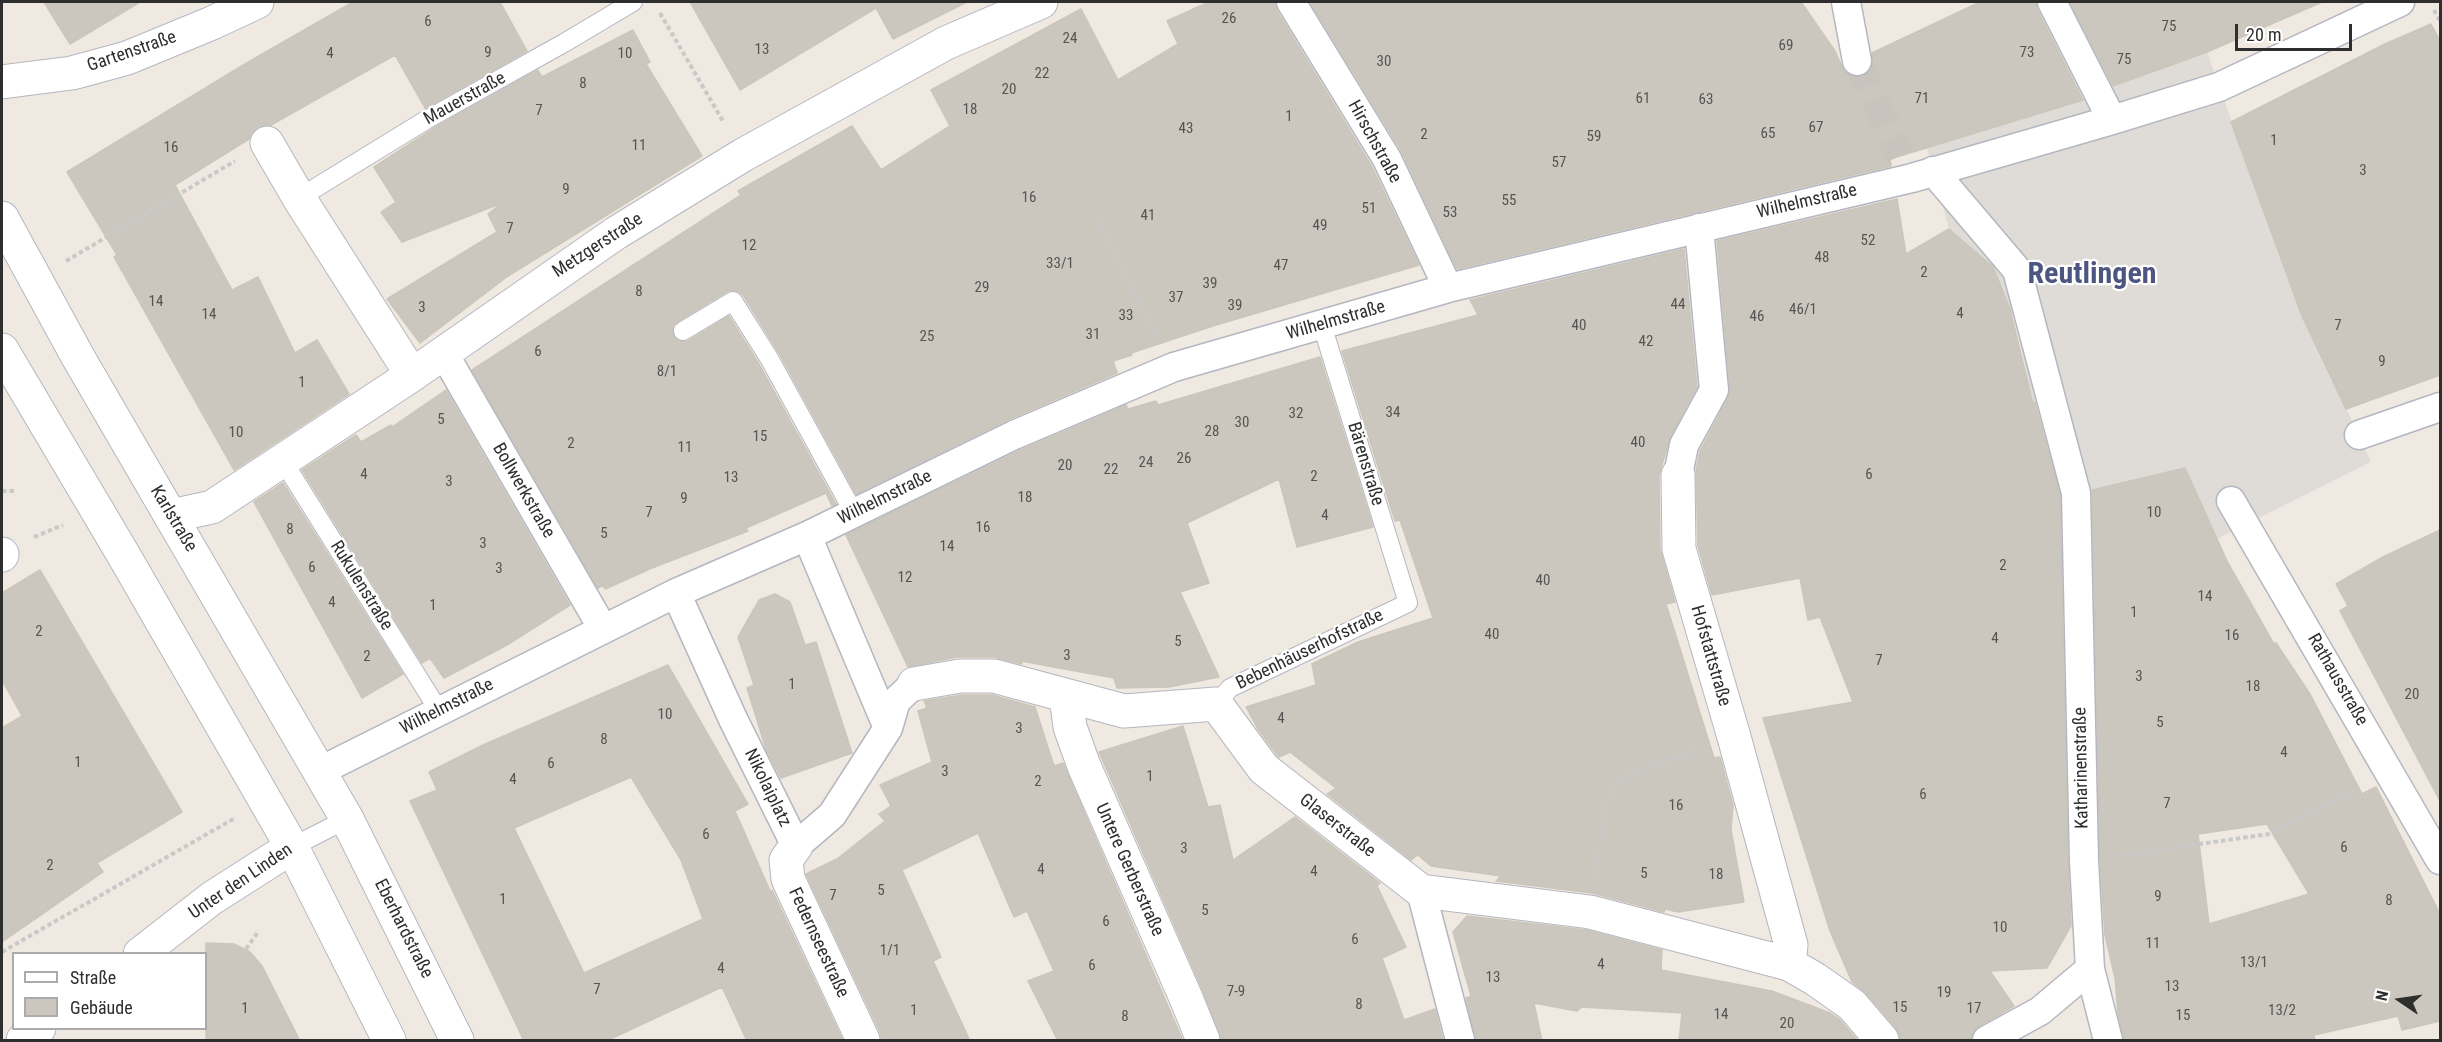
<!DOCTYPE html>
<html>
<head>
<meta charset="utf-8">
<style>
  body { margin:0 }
  #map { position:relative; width:2442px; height:1042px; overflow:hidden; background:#efe9e1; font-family:"Roboto Condensed",sans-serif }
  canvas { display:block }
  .frame { position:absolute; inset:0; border:3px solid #2e2e2e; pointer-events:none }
  .legend { position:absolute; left:12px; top:952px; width:195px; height:78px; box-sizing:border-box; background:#fff; border:2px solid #ababab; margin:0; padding:8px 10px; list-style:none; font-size:18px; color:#2e2e2e }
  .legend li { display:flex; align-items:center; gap:12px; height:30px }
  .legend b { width:30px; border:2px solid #ababab }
  .north { position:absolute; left:2370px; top:970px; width:60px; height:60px; -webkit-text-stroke:4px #fff; paint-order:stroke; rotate:283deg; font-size:16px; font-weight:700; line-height:24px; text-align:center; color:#2e2e2e }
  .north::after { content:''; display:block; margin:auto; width:21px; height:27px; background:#2e2e2e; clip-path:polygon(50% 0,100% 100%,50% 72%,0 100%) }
  .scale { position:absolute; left:2235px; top:24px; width:117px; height:27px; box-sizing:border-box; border:3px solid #2e2e2e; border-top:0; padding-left:8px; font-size:18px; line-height:21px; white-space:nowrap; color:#2e2e2e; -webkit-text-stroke:4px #fff; paint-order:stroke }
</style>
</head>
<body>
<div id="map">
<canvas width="2442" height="1042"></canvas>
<div class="frame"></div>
<ul class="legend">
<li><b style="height:8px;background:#fff"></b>Straße</li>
<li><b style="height:16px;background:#cbc7bf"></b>Gebäude</li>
</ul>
<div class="north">N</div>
<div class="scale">20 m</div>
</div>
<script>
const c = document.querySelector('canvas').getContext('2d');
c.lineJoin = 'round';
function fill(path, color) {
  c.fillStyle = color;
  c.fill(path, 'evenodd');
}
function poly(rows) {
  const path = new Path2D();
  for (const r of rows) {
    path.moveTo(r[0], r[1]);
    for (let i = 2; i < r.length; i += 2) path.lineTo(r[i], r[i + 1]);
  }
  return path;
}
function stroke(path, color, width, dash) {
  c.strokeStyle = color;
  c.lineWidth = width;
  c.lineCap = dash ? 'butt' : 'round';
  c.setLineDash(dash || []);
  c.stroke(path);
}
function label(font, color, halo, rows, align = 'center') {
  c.font = font + ' "Roboto Condensed",sans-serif';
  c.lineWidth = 4.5;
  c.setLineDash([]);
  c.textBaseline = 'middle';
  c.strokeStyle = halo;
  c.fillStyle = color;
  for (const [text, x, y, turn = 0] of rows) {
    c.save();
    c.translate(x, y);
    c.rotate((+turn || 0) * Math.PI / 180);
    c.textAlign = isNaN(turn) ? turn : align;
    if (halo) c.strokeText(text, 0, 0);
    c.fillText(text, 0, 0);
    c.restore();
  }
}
const plaza = poly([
  [2207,52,2297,302,2371,462,2217,539,2185,468,2046,500,2042,450,2054,448,2045,401,2033,404,2016,323,1993,267,1949,229,1927,148,2089,98,2105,89]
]);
const building = poly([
  [44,2,140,2,70,44,44,2],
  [353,2,500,2,527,51,425,108,395,55,271,125,257,127,249,139,175,185,232,290,258,277,295,353,317,340,349,394,234,470,114,257,117,255,67,172,245,64,353,2],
  [690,2,967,2,893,39,876,8,740,90,690,2],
  [1209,2,1275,2,1277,11,1372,167,1419,265,1216,325,1131,353,1132,355,1113,361,1117,373,1007,420,856,494,779,353,743,295,738,291,728,291,677,322,673,326,673,336,678,341,688,341,729,316,759,364,836,504,832,506,826,493,746,528,748,531,652,568,605,589,603,585,598,588,472,370,741,195,738,191,852,126,881,170,950,126,931,90,1081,9,1118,80,1178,44,1167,21,1209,2],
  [1310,2,1801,2,1835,51,1844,71,1851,76,1859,77,1867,74,1872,67,1872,53,1980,2,2036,2,2037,9,2083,100,1890,159,1891,166,1457,269,1401,150,1310,2],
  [2070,2,2322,2,2207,52,2113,86,2070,2],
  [2431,24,2440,41,2440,375,2346,409,2302,316,2231,122,2385,44,2431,24],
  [633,30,650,62,646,64,702,156,508,276,420,343,387,299,497,232,488,214,502,203,402,242,381,212,396,202,374,167,436,127,538,70,542,77,633,30],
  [1897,199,1906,254,1949,229,1993,267,2010,309,2033,404,2035,403,2060,495,2068,861,2071,926,2047,968,1990,971,2014,1006,1979,1026,1973,1032,1971,1041,1900,1041,1896,1028,1866,993,1852,982,1830,931,1763,718,1853,702,1820,617,1808,620,1800,578,1712,595,1698,546,1696,471,1700,451,1728,398,1730,389,1717,241,1897,199],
  [1684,249,1697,387,1670,437,1659,475,1660,549,1675,602,1666,604,1714,758,1720,757,1733,805,1731,830,1744,902,1678,912,1665,909,1664,912,1592,893,1496,881,1501,876,1431,866,1418,855,1411,860,1327,794,1336,788,1290,752,1279,757,1278,756,1258,729,1246,707,1316,685,1312,664,1358,642,1433,618,1400,520,1395,521,1342,351,1478,315,1470,300,1684,249],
  [1320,357,1373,527,1297,547,1279,479,1187,523,1209,583,1180,592,1219,677,1169,687,1117,688,1114,678,1021,661,1022,664,994,657,957,657,908,667,846,535,1021,450,1126,405,1128,409,1156,401,1158,405,1320,357],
  [446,390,570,605,507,645,444,678,430,658,422,663,302,470,356,435,361,442,391,425,392,427,446,390],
  [2185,468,2227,561,2274,644,2276,643,2310,694,2362,794,2376,787,2440,914,2440,1021,2402,1030,2398,1016,2314,1035,2315,1041,2124,1041,2118,1013,2115,978,2105,935,2100,860,2092,490,2185,468],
  [2267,824,2309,894,2209,924,2198,834,2267,824],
  [283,483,403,674,362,698,254,502,283,483],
  [2440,530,2440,801,2340,611,2348,606,2336,584,2383,557,2440,530],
  [40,570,182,812,97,863,103,872,2,942,2,728,22,716,2,680,2,593,40,570],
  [775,594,790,602,805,645,816,642,852,753,781,778,766,749,747,688,754,685,738,637,759,600,775,594],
  [668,665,748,804,735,811,770,891,772,890,843,1041,747,1041,722,987,606,1041,524,1041,410,801,437,790,429,772,483,745,668,665],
  [631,777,681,860,703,919,584,973,514,828,631,777],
  [962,695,992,695,1035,707,1054,766,1063,763,1183,1041,1058,1041,1028,981,1054,971,1027,911,1014,917,978,833,902,870,941,957,933,961,970,1041,882,1041,880,1032,806,874,837,859,885,821,879,814,891,806,880,785,932,762,918,711,927,708,924,701,962,695],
  [1183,726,1208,807,1220,805,1233,860,1295,817,1380,883,1377,886,1406,947,1382,958,1404,1020,1435,1009,1443,1041,1221,1041,1203,991,1099,752,1183,726],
  [1467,916,1586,930,1662,950,1661,970,1772,991,1830,1013,1839,1019,1858,1041,1679,1041,1682,1013,1582,1007,1577,1011,1534,1003,1542,1041,1476,1041,1466,998,1471,996,1453,932,1467,916],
  [206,943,234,944,250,952,262,966,300,1041,206,1041,206,943]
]);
const pedestrianTunnel = poly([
  [1857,61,1900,156]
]);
const path = poly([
  [2434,10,2440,21],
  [660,13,724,123],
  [1097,221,1158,337],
  [66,261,235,161],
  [2,491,15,491],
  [34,537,63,525],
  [2117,856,2269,834,2358,789],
  [1595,877,1605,810,1613,790,1625,775,1699,749],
  [246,949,258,932],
  [2,952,235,818]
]);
const service = poly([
  [299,198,426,120,564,43,633,2],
  [683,331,733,301,769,358,854,513],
  [283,461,439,711],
  [1216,704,1230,688,1408,603,1322,325],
  [292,847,347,819]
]);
const pedestrian = poly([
  [1291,2,1387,159,1448,288],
  [1846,2,1857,61],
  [2052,2,2112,120],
  [1933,171,2017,270,2076,493,2084,861,2090,969,2108,1040],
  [443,352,603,629],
  [2359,435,2440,407],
  [1678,475,1684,445,1714,390,1699,228],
  [2231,501,2440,860],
  [807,536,888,728],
  [676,593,733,719,796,846,832,815,888,728,896,701,914,684],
  [320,771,676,593,807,536,1014,435,1174,367,1448,288,1912,178,2112,120,2219,87,2400,2],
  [1421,891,1460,1040],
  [1987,1040,2040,1011,2090,969]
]);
const minor = poly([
  [2,82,72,73,127,58,212,23,257,2],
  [267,143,299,198,412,375],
  [1678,475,1679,549,1734,737,1791,945,1789,964],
  [171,516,212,507,412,375,616,233,743,155,946,43,1041,2],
  [2,555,2,554],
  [914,684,960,676,994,676,1124,711,1216,704,1264,769,1421,891,1590,912,1789,964,1815,979,1852,1005,1882,1040],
  [1066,696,1070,727,1084,766,1186,998,1203,1040],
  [796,846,786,860,788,879,863,1040],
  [140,954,212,898,292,847],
  [23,1040,39,1028]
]);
const secondary = poly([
  [2,218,78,357,347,819,457,1040],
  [2,350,123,554,292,847,389,1040]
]);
const numberNames = [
  ["26",1229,19],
  ["6",428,22],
  ["75",2169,27],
  ["24",1070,39],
  ["69",1786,46],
  ["13",762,50],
  ["9",488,53],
  ["73",2027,53],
  ["4",330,54],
  ["10",625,54],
  ["75",2124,60],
  ["30",1384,62],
  ["22",1042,74],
  ["8",583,84],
  ["20",1009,90],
  ["61",1643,99],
  ["71",1922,99],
  ["63",1706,100],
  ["18",970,110],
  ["7",539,111],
  ["1",1289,117],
  ["67",1816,128],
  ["43",1186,129],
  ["65",1768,134],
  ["2",1424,135],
  ["59",1594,137],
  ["1",2274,141],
  ["11",639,146],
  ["16",171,148],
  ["57",1559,163],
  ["3",2363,171],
  ["9",566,190],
  ["16",1029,198],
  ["55",1509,201],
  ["51",1369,209],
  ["53",1450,213],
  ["41",1148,216],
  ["49",1320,226],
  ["7",510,229],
  ["52",1868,241],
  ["12",749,246],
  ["48",1822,258],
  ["33/1",1060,264],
  ["47",1281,266],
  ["2",1924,273],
  ["39",1210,284],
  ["29",982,288],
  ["8",639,292],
  ["37",1176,298],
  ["14",156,302],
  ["44",1678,305],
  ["39",1235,306],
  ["3",422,308],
  ["46/1",1803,310],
  ["4",1960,314],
  ["14",209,315],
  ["33",1126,316],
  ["46",1757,317],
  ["40",1579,326],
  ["7",2338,326],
  ["31",1093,335],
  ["25",927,337],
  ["42",1646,342],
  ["6",538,352],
  ["9",2382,362],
  ["8/1",667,372],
  ["1",302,383],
  ["34",1393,413],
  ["32",1296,414],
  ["5",441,420],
  ["30",1242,423],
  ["28",1212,432],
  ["10",236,433],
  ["15",760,437],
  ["40",1638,443],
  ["2",571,444],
  ["11",685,448],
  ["26",1184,459],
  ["24",1146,463],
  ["20",1065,466],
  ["22",1111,470],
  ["4",364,475],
  ["6",1869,475],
  ["2",1314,477],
  ["13",731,478],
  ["3",449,482],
  ["18",1025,498],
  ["9",684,499],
  ["7",649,513],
  ["10",2154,513],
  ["4",1325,516],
  ["16",983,528],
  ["8",290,530],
  ["5",604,534],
  ["3",483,544],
  ["14",947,547],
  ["2",2003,566],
  ["6",312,568],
  ["3",499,569],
  ["12",905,578],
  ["40",1543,581],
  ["14",2205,597],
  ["4",332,603],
  ["1",433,606],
  ["1",2134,613],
  ["2",39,632],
  ["40",1492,635],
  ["16",2232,636],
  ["4",1995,639],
  ["5",1178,642],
  ["3",1067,656],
  ["2",367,657],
  ["7",1879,661],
  ["3",2139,677],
  ["1",792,685],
  ["18",2253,687],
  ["20",2412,695],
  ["10",665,715],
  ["4",1281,719],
  ["5",2160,723],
  ["3",1019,729],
  ["8",604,740],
  ["4",2284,753],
  ["1",78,763],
  ["6",551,764],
  ["3",945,772],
  ["1",1150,777],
  ["4",513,780],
  ["2",1038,782],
  ["6",1923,795],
  ["7",2167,804],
  ["16",1676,806],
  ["6",706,835],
  ["6",2344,848],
  ["3",1184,849],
  ["2",50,866],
  ["4",1041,870],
  ["4",1314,872],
  ["5",1644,874],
  ["18",1716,875],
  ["5",881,891],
  ["7",833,896],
  ["9",2158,897],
  ["1",503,900],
  ["8",2389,901],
  ["5",1205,911],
  ["6",1106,922],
  ["10",2000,928],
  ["6",1355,940],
  ["11",2153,944],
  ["1/1",890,951],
  ["13/1",2254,963],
  ["4",1601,965],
  ["6",1092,966],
  ["4",721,969],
  ["13",1493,978],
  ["13",2172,987],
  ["7",597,990],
  ["7-9",1236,992],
  ["19",1944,993],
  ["8",1359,1005],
  ["15",1900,1008],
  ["1",245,1009],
  ["17",1974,1009],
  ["1",914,1011],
  ["13/2",2282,1011],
  ["14",1721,1015],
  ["15",2183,1016],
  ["8",1125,1017],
  ["20",1787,1024]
];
const streetNames = [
  ["Gartenstraße",132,52,-19],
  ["Mauerstraße",465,99,-29],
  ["Hirschstraße",1374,142,61],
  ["Wilhelmstraße",1807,202,-13],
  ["Metzgerstraße",598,246,-33],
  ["Wilhelmstraße",1336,321,-16],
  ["Bärenstraße",1365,464,73],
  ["Bollwerkstraße",523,491,60],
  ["Wilhelmstraße",885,498,-26],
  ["Karlstraße",173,519,59],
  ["Rukulenstraße",361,586,58],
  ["Bebenhäuserhofstraße",1310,650,-26],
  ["Hofstattstraße",1710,656,74],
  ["Rathausstraße",2337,680,60],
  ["Wilhelmstraße",447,707,-27],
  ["Katharinenstraße",2082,768,-91],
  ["Nikolaiplatz",767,788,64],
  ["Glaserstraße",1337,826,38],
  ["Untere Gerberstraße",1129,870,66],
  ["Unter den Linden",241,882,-34],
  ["Eberhardstraße",403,929,63],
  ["Federnseestraße",818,943,65]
];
const townNames = [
  ["Reutlingen",2092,275]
];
fill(plaza, '#dfdcd8');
fill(building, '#cbc7bf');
stroke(building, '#cbc5ba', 1.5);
stroke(pedestrianTunnel, '#c8c4bd', 28, [28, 14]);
stroke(service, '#b4b7c1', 20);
stroke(pedestrian, '#b4b7c1', 31);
stroke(minor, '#b4b7c1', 35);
stroke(secondary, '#b4b7c1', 35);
stroke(path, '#c9c9c9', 4, [4.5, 3]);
stroke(service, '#fff', 18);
stroke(pedestrian, '#fff', 28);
stroke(minor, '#fff', 33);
stroke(secondary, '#fff', 33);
label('15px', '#555452', null, numberNames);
label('18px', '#2e2e2e', '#fff', streetNames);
label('bold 30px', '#4d5680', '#fff', townNames);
</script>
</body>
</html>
